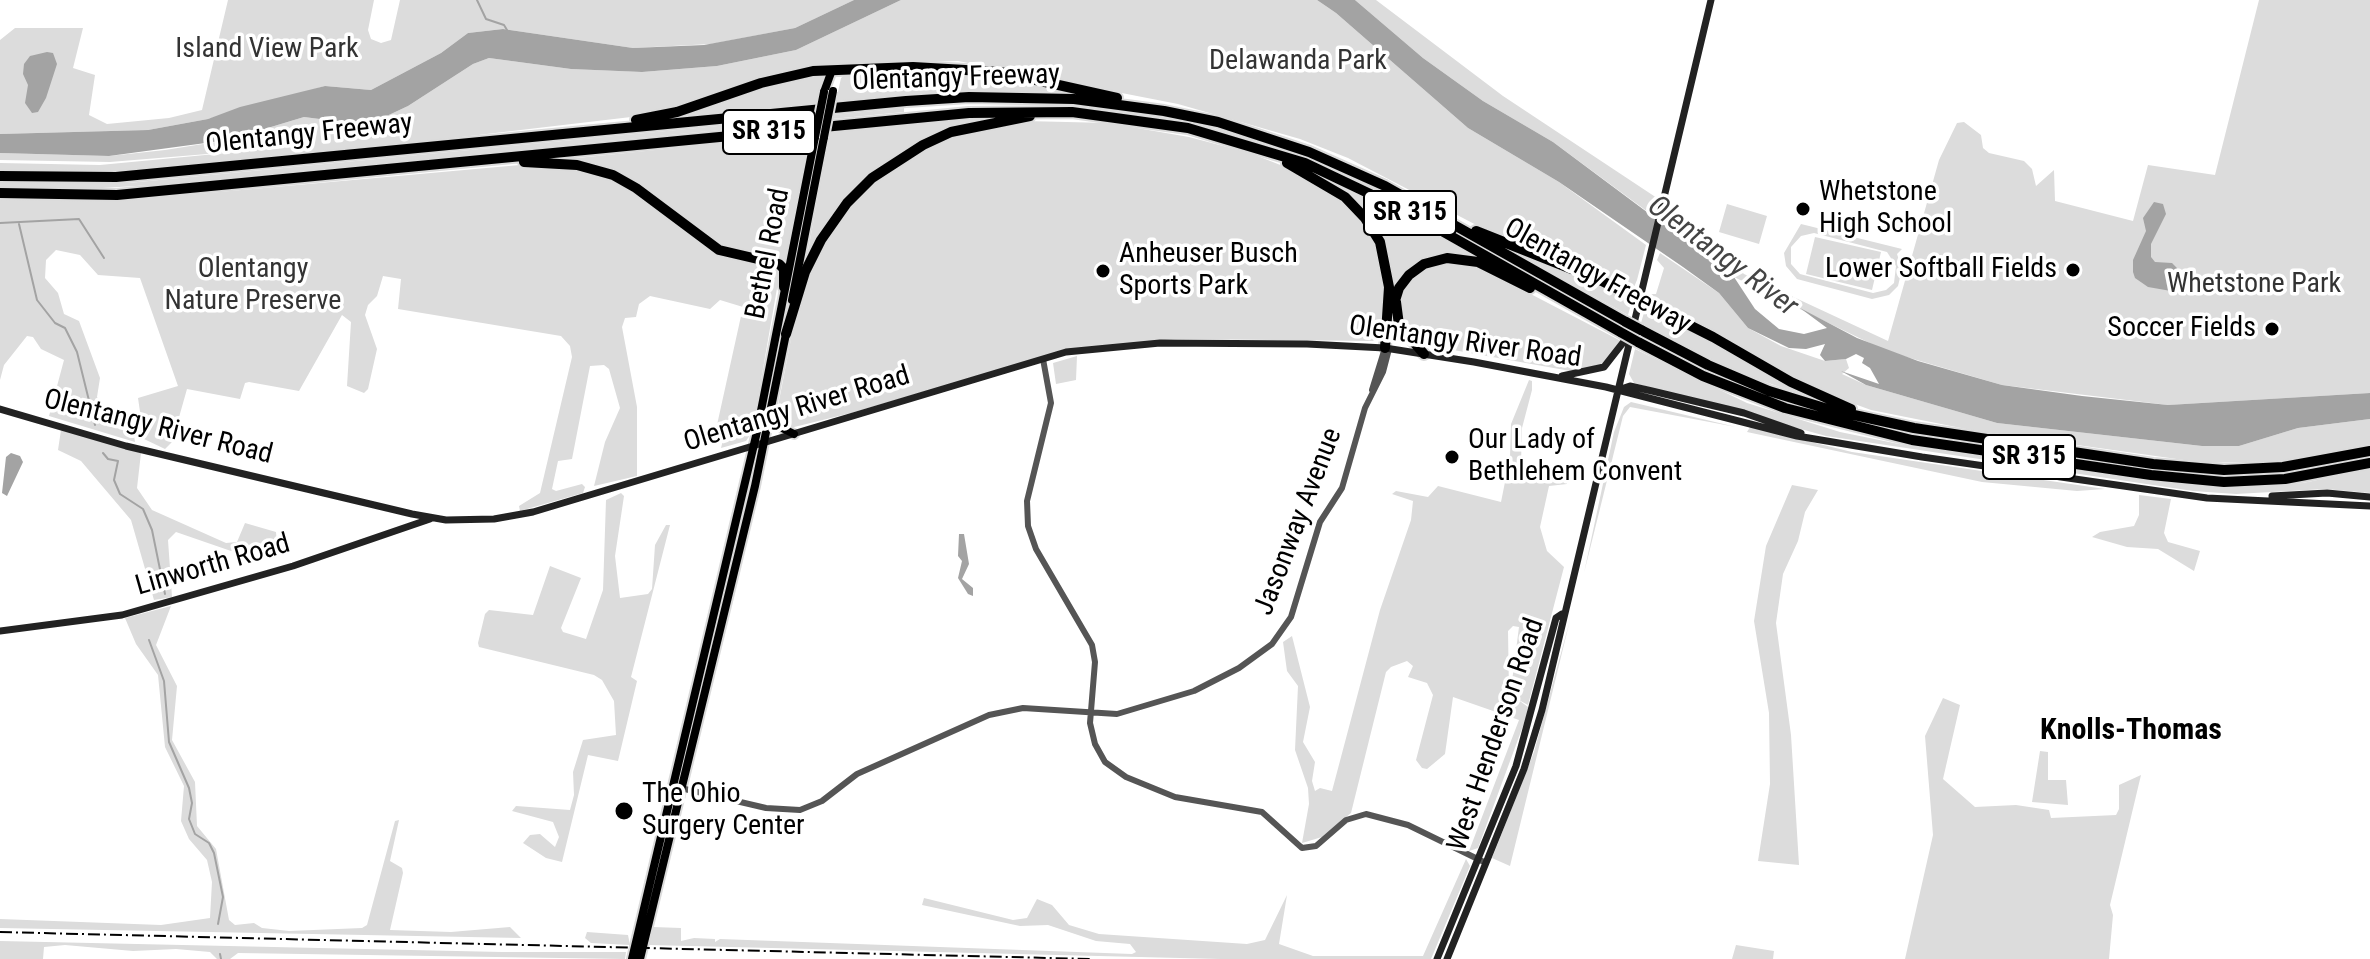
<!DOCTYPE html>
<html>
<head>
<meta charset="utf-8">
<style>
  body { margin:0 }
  canvas { display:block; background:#fff }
</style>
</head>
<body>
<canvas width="2370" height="959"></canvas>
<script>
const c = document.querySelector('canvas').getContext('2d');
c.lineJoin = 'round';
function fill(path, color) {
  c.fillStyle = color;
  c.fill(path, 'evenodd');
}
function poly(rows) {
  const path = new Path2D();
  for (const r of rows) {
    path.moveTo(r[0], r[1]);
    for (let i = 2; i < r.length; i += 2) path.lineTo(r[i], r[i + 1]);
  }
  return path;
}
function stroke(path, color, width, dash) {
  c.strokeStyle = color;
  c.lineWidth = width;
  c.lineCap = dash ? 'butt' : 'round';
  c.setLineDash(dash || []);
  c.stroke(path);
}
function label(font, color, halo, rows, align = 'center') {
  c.font = font + ' "Roboto Condensed",sans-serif';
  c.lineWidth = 7;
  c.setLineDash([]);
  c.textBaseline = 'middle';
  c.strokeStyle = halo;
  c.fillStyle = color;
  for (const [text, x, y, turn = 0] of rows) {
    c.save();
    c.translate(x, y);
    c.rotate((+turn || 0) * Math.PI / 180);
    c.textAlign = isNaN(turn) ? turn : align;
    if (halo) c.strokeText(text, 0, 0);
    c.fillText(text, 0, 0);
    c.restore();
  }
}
const green = poly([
  [228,0,374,0,368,30,371,39,381,43,391,40,400,0,854,0,795,28,711,44,633,48,503,29,468,33,441,53,371,90,325,86,208,119,148,130,0,134,0,40,15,28,83,28,73,68,95,75,89,115,107,124,169,118,202,110],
  [901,0,1317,0,1336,13,1468,128,1559,182,1646,245,1637,280,1634,287,1625,290,1600,274,1505,240,1348,158,1300,139,1178,104,958,61,809,66,648,115,385,146,115,171,0,170,0,163,100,165,268,149,110,162,0,160,0,153,109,156,165,150,228,140,304,117,359,124,376,121,408,106,473,64,489,58,571,69,642,72,717,66,796,50],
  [1355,0,1376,0,1503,96,1657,198,1652,215,1553,142,1483,101,1423,58],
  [2259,0,2370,0,2370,393,2168,405,2002,385,1886,351,1734,277,1665,225,1674,212,1689,220,1744,274,1888,341,1939,160,1957,123,1964,122,1981,135,1983,148,1989,153,2024,161,2032,169,2036,186,2054,170,2055,201,2133,221,2148,165,2215,175],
  [928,70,990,73,1066,92,967,91,836,101,841,78,846,74],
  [825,75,817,103,663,119,791,77],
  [904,108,904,112,169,184,69,190,0,187,0,182,128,183],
  [990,117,961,126,870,176,807,256,830,132],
  [1025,121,1108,123,1189,137,1250,153,1288,168,1337,195,1357,212,1376,242,1385,273,1382,333,1373,341,1175,339,1069,349,851,413,790,428,779,424,777,411,797,308,819,248,860,193,891,167,953,134],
  [811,134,786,261,723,247,641,189,558,160],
  [531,164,576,167,622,183,703,243,775,265,780,271,752,432,746,441,721,448,723,440,715,434,743,307,720,300,710,309,650,296,639,304,636,317,625,318,622,327,637,407,637,476,594,486,605,442,620,408,609,369,604,365,590,366,572,459,558,461,552,489,556,491,582,484,585,487,583,493,520,511,519,506,540,493,572,357,570,346,561,336,398,309,401,279,383,276,377,296,368,305,365,315,377,349,368,389,364,393,347,386,351,322,342,315,299,391,249,382,245,383,240,399,187,389,172,442,165,449,144,439,138,398,178,386,140,278,98,275,80,255,56,250,46,260,45,278,58,293,64,314,79,321,100,378,97,397,107,411,111,426,133,429,135,442,49,416,64,360,41,349,33,337,27,336,4,365,0,380,0,200,130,200],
  [1325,178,1375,201,1475,257,1444,256,1395,290,1382,245],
  [1727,204,1767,216,1759,244,1719,232],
  [1801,224,1902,249,1897,254,1902,269,1898,286,1889,295,1872,299,1797,279,1786,266,1784,253],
  [1814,233,1887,252,1896,266,1894,283,1886,290,1873,293,1800,274,1791,264,1791,247,1801,236],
  [1815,237,1881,252,1872,290,1806,274],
  [1507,248,1552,261,1632,301,1628,315],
  [1660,253,1719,293,1748,328,1781,346,1825,361,1846,359,1849,368,1842,374,1866,385,1997,423,2202,446,2239,446,2298,428,2370,419,2370,444,2287,461,2205,463,1971,430,1871,410,1811,388,1726,337,1652,299,1649,294,1656,294,1664,268,1657,260],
  [1461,261,1473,264,1621,341,1603,365,1576,372,1420,344,1403,328,1399,297,1409,280,1427,266],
  [1645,309,1692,329,1814,399,1740,373,1655,332,1641,323],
  [1635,349,1747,403,1840,432,1899,444,2158,482,2226,488,2303,483,2370,469,2370,493,2325,489,2236,494,2193,491,1826,436,1634,383,1629,374],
  [1077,356,1076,380,1056,384,1053,363],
  [1529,380,1532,381,1532,390,1522,428,1521,462,1567,479,1567,484,1549,486,1540,527,1547,551,1564,567,1528,705,1517,699,1511,689,1519,627,1513,626,1508,631,1509,693,1528,707,1527,715,1478,848,1469,851,1519,720,1453,697,1445,754,1427,769,1422,768,1416,760,1433,695,1427,683,1408,677,1413,666,1407,661,1391,667,1386,672,1351,813,1322,837,1302,843,1309,804,1308,788,1295,750,1298,686,1287,671,1283,642,1292,636,1310,707,1303,742,1315,762,1312,781,1315,791,1320,788,1332,791,1380,610,1411,520,1413,501,1392,494,1396,491,1428,497,1438,486,1501,502,1510,457,1511,424],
  [1631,402,1736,427,1630,407,1623,416,1584,573,1614,432,1624,407],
  [1750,427,1852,452,2105,489,2077,491,1982,482,1747,432],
  [61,430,141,453,137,488,152,510,226,543,237,542,245,523,276,532,277,544,231,551,176,532,168,540,172,597,154,600,131,520,81,461,58,450],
  [1792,485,1818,490,1805,512,1798,541,1783,574,1776,623,1791,735,1799,865,1758,861,1770,784,1769,713,1754,621,1766,546],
  [621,493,624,496,615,556,620,598,648,594,652,589,655,545,666,525,670,525,631,677,637,681,618,761,588,755,562,862,546,858,523,843,530,835,540,834,555,847,559,837,553,822,512,811,516,806,570,810,574,795,573,772,583,740,616,735,614,701,602,680,594,675,479,647,478,643,485,614,489,610,533,615,550,566,581,578,561,628,563,632,586,639,603,590,606,500],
  [2139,495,2171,499,2164,533,2168,542,2200,551,2194,571,2158,549,2127,547,2092,537,2100,532,2134,526,2139,515],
  [171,606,156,645,177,686,172,740,195,782,197,826,216,849,229,920,235,925,254,923,262,928,289,931,362,928,367,925,395,821,399,820,390,861,402,868,403,873,390,930,451,932,510,927,521,938,0,928,0,919,161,925,210,918,212,882,207,860,189,839,181,821,184,786,165,747,158,675,136,644,125,618],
  [1570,620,1510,866,1492,858,1534,752],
  [1943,698,1960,705,1943,779,1975,807,2016,805,2049,810,2051,818,2116,815,2119,809,2119,785,2141,775,2110,905,2113,915,2109,959,1905,959,1933,835,1925,736],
  [2040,751,2048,752,2048,780,2066,780,2068,805,2032,802],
  [1466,859,1470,866,1431,959,1221,959,649,945,653,927,681,928,681,941,694,938,715,939,715,942,720,939,1132,954,1136,952,1130,944,1096,941,1048,925,1020,926,922,905,924,898,1013,920,1027,918,1037,899,1052,905,1069,925,1099,934,1247,944,1265,940,1287,895,1279,944,1313,956,1423,956],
  [587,932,628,935,630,945,591,943,585,938],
  [0,941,502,952,626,952,625,959,238,953,230,959,217,959,210,952,176,949,133,951,65,945,44,947,43,959,0,959],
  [1736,945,1774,951,1773,959,1732,959]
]);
const water = poly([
  [854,0,901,0,796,50,717,66,642,72,571,69,489,58,473,64,408,106,376,121,359,124,304,117,228,140,109,156,0,153,0,134,148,130,208,119,240,107,325,86,371,90,441,53,468,33,503,29,633,48,704,45,795,28],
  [1317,0,1355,0,1423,58,1483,101,1553,142,1734,277,1755,309,1779,329,1804,334,1827,328,1800,308,1857,338,1918,361,2002,385,2082,396,2168,405,2370,393,2370,419,2298,428,2239,446,2202,446,1997,423,1866,385,1841,371,1879,384,1870,368,1862,363,1864,358,1856,354,1846,359,1825,361,1820,355,1825,344,1806,349,1789,348,1748,328,1719,293,1683,267,1559,182,1468,128,1336,13],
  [47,52,53,53,57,64,46,98,38,112,32,113,25,103,28,85,23,74,24,64,30,56],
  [2154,202,2163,204,2166,214,2151,244,2151,257,2155,262,2172,263,2177,268,2178,283,2171,291,2148,287,2135,278,2133,272,2133,260,2146,231,2143,218],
  [11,453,20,456,23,462,7,496,2,493,6,457],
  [959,534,964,534,969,564,962,579,973,588,973,596,968,594,958,578,962,561,958,556]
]);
const stream = poly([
  [477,0,486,19,504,25,507,30],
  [0,223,79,219,104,258],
  [19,224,37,300,55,323,65,328,77,352,95,425],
  [103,453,108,459,118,461,114,480,120,494,143,509,152,530,165,594],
  [149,640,164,681,169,742,189,788,192,803,189,819,195,834,209,843,214,853,223,897,218,924],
  [220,954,221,959]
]);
const tertiary = poly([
  [1043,359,1051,403,1027,501,1028,526,1036,549,1092,645,1095,662,1090,723,1095,744,1105,762,1126,777,1175,797,1262,812,1302,848,1316,846,1346,820,1366,814,1408,825,1486,863],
  [1372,390,1385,348],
  [672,786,766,808,800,810,822,801,857,774,989,715,1023,708,1117,714,1194,691,1239,668,1272,644,1291,617,1320,522,1342,488,1365,408,1383,372,1389,349]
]);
const secondary = poly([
  [1562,376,1604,367,1629,335],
  [1618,390,1630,386,1652,391,1744,413,1801,433],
  [0,409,126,446,412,514,446,520,494,519,533,512,1066,352,1160,343,1307,344,1385,348,1474,362,1606,387,1797,436,1922,457,2207,498,2370,506],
  [2272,496,2327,493,2370,497],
  [0,631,122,615,293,566,430,519],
  [1437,959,1516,766,1556,618,1562,614],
  [1447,959,1524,769,1542,710,1711,0]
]);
const primary = poly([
  [824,92,832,70],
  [792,300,824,137],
  [771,416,774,424,794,434],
  [632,959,756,436,815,137],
  [640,959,755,486,787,329]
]);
const motorway = poly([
  [636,120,677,112,761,83,813,71,913,67,1000,72,1117,98],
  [524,162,577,165,613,175,636,188,719,250,779,264,784,269,784,287],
  [1287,163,1345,197,1365,218,1380,242,1389,287,1385,348],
  [0,176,116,177,906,101,969,97,1074,99,1164,111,1218,122,1309,152,1385,186,1626,322],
  [0,193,117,195,969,113,1072,112,1188,128,1305,163,1410,213,1622,333],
  [1476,231,1602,281,1713,337,1791,382,1851,409],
  [1396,302,1399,325,1424,354],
  [1393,307,1399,288,1409,275,1424,264,1447,258,1478,262,1530,288],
  [1641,330,1708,365,1769,391,1831,410,1914,428,2153,464,2224,470,2283,467,2370,451],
  [786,334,805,272,821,240,847,203,872,178,923,145,951,132,1030,116],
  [1638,342,1703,376,1785,408,1912,440,2151,475,2224,482,2285,479,2370,463]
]);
const rail = poly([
  [0,932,1090,959]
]);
const primaryBridge = poly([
  [815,137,824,92],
  [824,137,833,91]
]);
const motorwayBridge = poly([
  [1626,322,1641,330],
  [1622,333,1638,342]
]);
const markers = [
  [1803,209,8,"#000"],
  [2073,270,8,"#000"],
  [1103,271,8,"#000"],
  [2272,329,8,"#000"],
  [1452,457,8,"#000"],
  [624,811,10,"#000"]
];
const shields = [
  [769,132,92],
  [1410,213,92],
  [2029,457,92]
];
const shieldNames = [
  ["SR 315",769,132],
  ["SR 315",1410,213],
  ["SR 315",2029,457]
];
const parkNames = [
  ["Island View Park",267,50],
  ["Delawanda Park",1298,62],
  ["Olentangy",253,270],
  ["Nature Preserve",253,302],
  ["Whetstone Park",2254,285]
];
const streetNames = [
  ["Olentangy Freeway",956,79,-2],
  ["Olentangy Freeway",309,135,-6],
  ["Bethel Road",769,254,-79],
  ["Olentangy Freeway",1597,277,29],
  ["Olentangy River Road",1465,343,8],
  ["Olentangy River Road",797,410,-17],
  ["Olentangy River Road",158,428,14],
  ["Jasonway Avenue",1299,522,-69],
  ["Linworth Road",213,566,-16],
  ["West Henderson Road",1497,735,-71]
];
const poiNames = [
  ["Whetstone",1819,193],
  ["High School",1819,225],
  ["Anheuser Busch",1119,255],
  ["Sports Park",1119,287],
  ["Lower Softball Fields",2057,270,"right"],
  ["Soccer Fields",2256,329,"right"],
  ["Our Lady of",1468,441],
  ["Bethlehem Convent",1468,473],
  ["The Ohio",642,795],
  ["Surgery Center",642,827]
];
const waterNames = [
  ["Olentangy River",1722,257,37]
];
const neighbourhoodNames = [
  ["Knolls-Thomas",2131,731]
];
fill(green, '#dcdcdc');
fill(water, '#a3a3a3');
stroke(stream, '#a3a3a3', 2);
stroke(primary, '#dbdbdb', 12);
stroke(motorway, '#dbdbdb', 14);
stroke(tertiary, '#555', 6);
stroke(secondary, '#222', 7);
stroke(primary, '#000', 8);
stroke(motorway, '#000', 10);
stroke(rail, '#000', 2, [12, 4, 2, 4]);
stroke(primaryBridge, '#dbdbdb', 12, []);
stroke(motorwayBridge, '#dbdbdb', 14, []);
stroke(primaryBridge, '#000', 8);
stroke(motorwayBridge, '#000', 10);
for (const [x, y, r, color] of markers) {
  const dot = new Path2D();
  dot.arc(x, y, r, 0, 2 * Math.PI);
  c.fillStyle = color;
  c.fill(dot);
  stroke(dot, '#fff', 3);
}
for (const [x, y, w] of shields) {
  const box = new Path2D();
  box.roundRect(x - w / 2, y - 22, w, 44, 6);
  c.fillStyle = '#fff';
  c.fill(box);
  stroke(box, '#000', 2);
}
label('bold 26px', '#000', null, shieldNames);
label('28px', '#333', '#fff', parkNames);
label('28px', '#000', '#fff', streetNames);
label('28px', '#000', '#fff', poiNames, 'left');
label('italic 30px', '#444', '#fff', waterNames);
label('bold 30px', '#000', '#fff', neighbourhoodNames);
</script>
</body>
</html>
